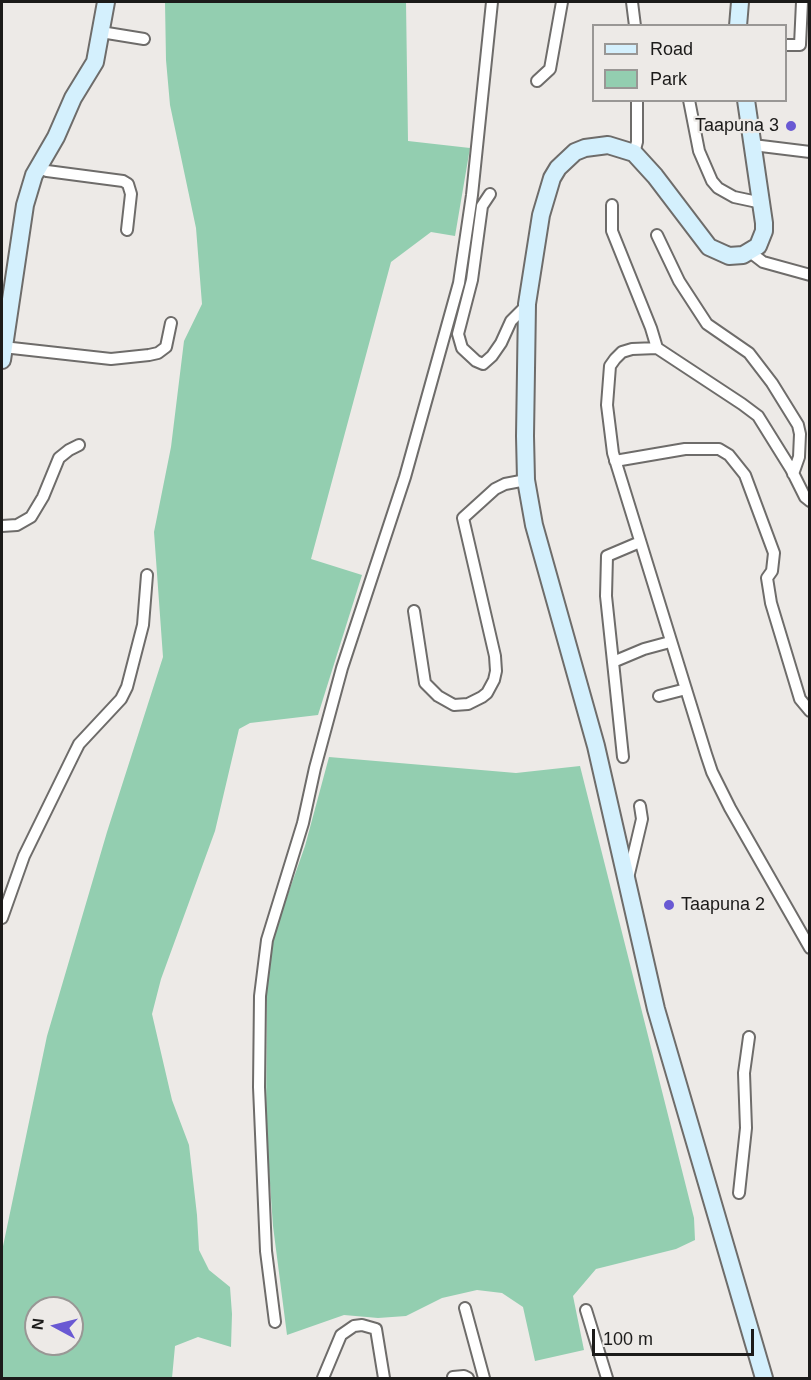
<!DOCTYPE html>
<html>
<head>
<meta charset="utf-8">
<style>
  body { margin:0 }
  #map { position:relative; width:811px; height:1380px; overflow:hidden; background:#edeae7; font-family:Helvetica,sans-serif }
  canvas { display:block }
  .frame { position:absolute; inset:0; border:3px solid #1c1b1a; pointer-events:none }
  .legend { position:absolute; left:592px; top:24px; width:195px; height:78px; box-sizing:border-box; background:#edeae7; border:2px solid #999795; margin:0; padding:8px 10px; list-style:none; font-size:18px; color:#1c1b1a }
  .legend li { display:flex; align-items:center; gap:12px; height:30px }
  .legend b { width:30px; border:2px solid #999795 }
  .north { position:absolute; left:24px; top:1296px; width:60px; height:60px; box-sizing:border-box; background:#edeae7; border:2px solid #999795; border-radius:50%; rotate:277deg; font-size:16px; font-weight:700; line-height:24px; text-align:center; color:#1c1b1a }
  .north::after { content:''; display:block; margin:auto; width:21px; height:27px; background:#6959d3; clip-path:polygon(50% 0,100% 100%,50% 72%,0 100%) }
  .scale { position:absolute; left:592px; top:1329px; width:162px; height:27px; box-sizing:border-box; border:3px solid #1c1b1a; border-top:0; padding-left:8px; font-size:18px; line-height:21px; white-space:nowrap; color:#1c1b1a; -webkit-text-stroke:4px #edeae7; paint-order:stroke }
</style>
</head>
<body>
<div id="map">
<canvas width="811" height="1380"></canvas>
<div class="frame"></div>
<ul class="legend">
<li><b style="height:8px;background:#d4f0fd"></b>Road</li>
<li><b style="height:16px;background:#93ceb0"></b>Park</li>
</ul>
<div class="north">N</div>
<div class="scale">100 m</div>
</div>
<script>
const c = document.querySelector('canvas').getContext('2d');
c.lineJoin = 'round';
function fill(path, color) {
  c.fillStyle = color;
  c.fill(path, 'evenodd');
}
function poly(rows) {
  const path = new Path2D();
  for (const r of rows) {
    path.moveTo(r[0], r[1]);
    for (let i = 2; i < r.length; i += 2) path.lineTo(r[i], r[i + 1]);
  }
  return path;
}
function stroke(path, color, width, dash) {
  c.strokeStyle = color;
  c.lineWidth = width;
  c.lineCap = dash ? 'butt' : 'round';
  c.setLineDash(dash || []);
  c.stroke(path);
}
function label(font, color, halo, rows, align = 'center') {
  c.font = font + ' Helvetica,sans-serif';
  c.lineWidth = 4.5;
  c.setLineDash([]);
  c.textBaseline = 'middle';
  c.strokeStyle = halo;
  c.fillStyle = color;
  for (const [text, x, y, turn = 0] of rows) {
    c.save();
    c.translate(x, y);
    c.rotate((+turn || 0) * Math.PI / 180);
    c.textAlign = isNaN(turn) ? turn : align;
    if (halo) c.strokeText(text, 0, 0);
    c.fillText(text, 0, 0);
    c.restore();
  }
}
const green = poly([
  [165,2,406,2,408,141,470,148,455,236,431,232,391,262,311,559,362,575,318,715,250,723,239,729,215,831,161,979,152,1014,172,1100,189,1145,197,1215,199,1250,209,1270,230,1287,232,1314,231,1347,198,1337,175,1346,172,1378,2,1378,2,1251,47,1036,107,832,163,657,154,532,171,447,184,341,202,304,196,228,170,105,166,60],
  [36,1308,72,1308,72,1344,36,1344],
  [329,757,516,773,580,766,694,1218,695,1240,676,1249,596,1269,573,1296,584,1350,535,1361,523,1307,502,1293,477,1290,442,1298,406,1316,378,1318,344,1315,287,1335,273,1226,266,1127,267,990,271,942,305,846]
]);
const street = poly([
  [632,2,635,26],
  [101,32,144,39],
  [786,45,800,45,802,2],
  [537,81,550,69,562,2],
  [689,100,699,151,712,181,718,188,734,197,762,203],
  [753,145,810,152],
  [634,153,637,142,637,100],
  [38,168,47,171,123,181,128,184,131,194,127,230],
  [490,194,482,206,472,280,458,334,462,348,476,361,483,364,492,356,501,343,511,321,527,305],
  [612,205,612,231,651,328,657,348],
  [657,235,679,281,707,324,749,353,772,383,798,425,800,434,799,457,793,474],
  [750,252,763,262,810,275],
  [3,347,111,359,149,355,158,353,166,347,171,323],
  [615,461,685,449,719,449,729,455,745,475,774,553,772,571,767,578,771,603,800,699,810,711],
  [810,501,805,497,791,469,758,416,742,404,657,348,632,349,622,352,615,359,610,366,607,405,613,453,706,754,712,772,730,808,810,948],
  [2,526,17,525,31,517,43,497,59,458,69,450,79,445],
  [414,611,425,683,438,696,454,705,468,704,482,697,487,693,494,680,496,671,495,656,463,518,495,489,505,484,526,480],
  [613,662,606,596,607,556,640,542],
  [659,696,686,689],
  [623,757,613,662,644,649,670,642],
  [628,878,642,819,640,806],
  [2,918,24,856,74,754,79,744,121,699,127,687,143,625,147,575],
  [739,1193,746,1128,744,1073,749,1037],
  [465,1308,484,1378],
  [586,1310,607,1378],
  [275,1322,266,1251,259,1087,260,996,267,940,303,823,315,768,342,668,405,477,459,283,472,195,492,2],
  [453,1377,464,1376,468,1378],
  [323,1378,341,1335,354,1326,362,1325,376,1329,384,1378]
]);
const secondary = poly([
  [738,26,740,2],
  [746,100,764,223,764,231,758,246,743,255,729,256,709,247,655,176,634,153,608,145,585,148,575,152,558,168,552,178,541,215,527,304,525,436,526,480,534,525,596,746,656,1009,764,1378],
  [2,360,25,205,34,175,56,137,73,98,95,62,106,2]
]);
const markers = [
  [791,126,6,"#6959d3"],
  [669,905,6,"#6959d3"]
];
const poiNames = [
  ["Taapuna 3",779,126],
  ["Taapuna 2",681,905,"left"]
];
fill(green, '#93ceb0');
stroke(street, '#6e6c6a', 14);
stroke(secondary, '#6e6c6a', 20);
stroke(street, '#fff', 10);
stroke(secondary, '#d4f0fd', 16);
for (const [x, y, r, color] of markers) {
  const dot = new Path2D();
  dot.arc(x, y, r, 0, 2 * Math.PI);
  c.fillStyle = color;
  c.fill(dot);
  stroke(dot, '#edeae7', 2);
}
label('18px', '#1c1b1a', '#edeae7', poiNames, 'right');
</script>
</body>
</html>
